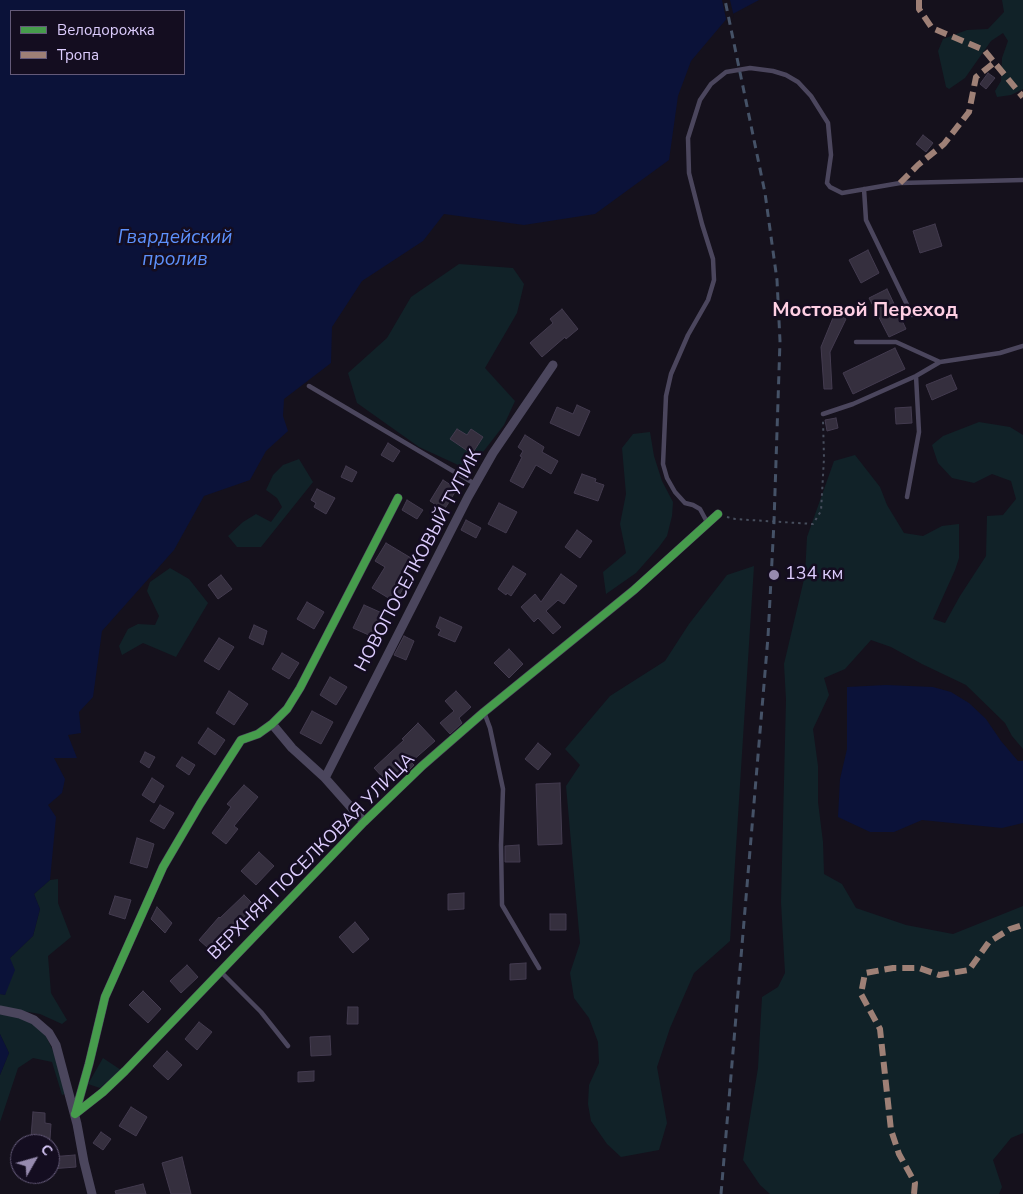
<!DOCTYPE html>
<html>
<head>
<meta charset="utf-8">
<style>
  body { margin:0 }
  #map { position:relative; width:1023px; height:1194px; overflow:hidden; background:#15111c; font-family:"Nunito Sans",sans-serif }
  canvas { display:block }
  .legend { position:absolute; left:10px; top:10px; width:175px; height:65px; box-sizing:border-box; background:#140d20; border:1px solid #645a79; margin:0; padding:6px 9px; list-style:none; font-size:15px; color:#ddcdfe }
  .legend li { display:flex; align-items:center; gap:10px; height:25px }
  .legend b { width:25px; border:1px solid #645a79 }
  .north { position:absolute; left:10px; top:1134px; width:50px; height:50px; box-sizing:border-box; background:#140d20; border:1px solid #645a79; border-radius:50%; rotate:52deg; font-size:14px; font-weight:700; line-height:20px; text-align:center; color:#ddcdfe }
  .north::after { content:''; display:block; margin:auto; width:18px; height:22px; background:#978baf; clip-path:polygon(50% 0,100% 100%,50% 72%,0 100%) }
</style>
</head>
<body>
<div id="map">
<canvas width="1023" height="1194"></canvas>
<ul class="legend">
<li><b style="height:6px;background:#469c4c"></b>Велодорожка</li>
<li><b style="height:6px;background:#9e8076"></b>Тропа</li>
</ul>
<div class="north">С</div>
</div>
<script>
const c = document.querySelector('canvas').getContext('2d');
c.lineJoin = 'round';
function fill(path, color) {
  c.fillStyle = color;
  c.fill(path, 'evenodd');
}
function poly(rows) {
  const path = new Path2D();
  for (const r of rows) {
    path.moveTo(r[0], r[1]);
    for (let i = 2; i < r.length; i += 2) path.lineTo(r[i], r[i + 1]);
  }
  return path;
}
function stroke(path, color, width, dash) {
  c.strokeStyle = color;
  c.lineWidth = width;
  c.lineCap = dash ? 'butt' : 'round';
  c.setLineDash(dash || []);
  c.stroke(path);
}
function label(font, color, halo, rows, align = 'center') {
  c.font = font + ' "Nunito Sans",sans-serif';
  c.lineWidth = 5;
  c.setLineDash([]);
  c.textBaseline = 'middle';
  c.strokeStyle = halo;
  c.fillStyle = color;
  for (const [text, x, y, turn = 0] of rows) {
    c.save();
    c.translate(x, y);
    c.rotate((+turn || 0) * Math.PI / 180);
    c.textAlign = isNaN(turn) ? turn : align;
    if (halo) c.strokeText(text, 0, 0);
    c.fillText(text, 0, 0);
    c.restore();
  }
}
const green = poly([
  [1002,0,1023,0,1023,89,1011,95,997,97,995,91,1001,81,1002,58,1008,41,1003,33,991,41,965,78,949,89,946,87,938,51,943,39,967,30,988,29,1004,12],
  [459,264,513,268,524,284,517,313,485,368,515,401,504,425,469,470,419,447,357,403,348,373,387,338,411,297],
  [979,422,1010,427,1023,435,1023,749,1012,736,1005,723,966,685,922,664,891,647,871,640,845,669,824,678,829,695,813,729,818,766,818,802,823,842,824,874,842,884,856,908,906,925,953,934,1023,906,1023,1133,1011,1138,993,1160,1002,1187,999,1194,770,1194,760,1185,743,1160,758,1068,762,997,778,987,785,973,781,902,786,700,784,664,805,575,807,537,834,461,855,455,880,487,887,505,904,533,923,536,942,526,959,524,959,558,955,570,933,619,945,623,960,596,986,556,987,516,1003,515,1016,499,1011,481,992,474,974,483,952,478,938,463,932,445,943,436],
  [650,432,654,456,662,481,673,502,672,516,667,536,659,547,636,573,606,594,603,572,626,553,620,524,626,494,622,448,633,434],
  [299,459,313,482,261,547,237,547,228,536,243,522,256,514,271,522,282,507,277,498,266,490,273,475,283,465],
  [754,566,730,941,694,973,670,1028,657,1067,667,1123,659,1150,621,1157,607,1144,591,1121,588,1104,589,1085,599,1063,598,1042,589,1018,574,998,570,973,580,943,566,786,580,765,565,749,610,696,665,661,689,624,727,575],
  [170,568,189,579,208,603,176,657,143,643,122,655,119,646,128,629,138,624,155,625,159,616,147,591,150,582],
  [58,879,58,903,71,937,48,956,51,993,67,1020,62,1024,40,1014,0,1007,0,994,5,995,10,958,33,936,40,909,34,894,50,880],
  [0,1014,23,1018,31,1021,46,1036,54,1053,65,1094,62,1095,52,1062,33,1058,18,1068,0,1122,0,1075,9,1053,0,1034],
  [103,1058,121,1070,100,1088,88,1084]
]);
const water = poly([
  [0,0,759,0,729,16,691,61,678,96,669,160,595,214,524,225,444,214,423,241,362,281,332,327,331,363,284,399,283,416,288,431,266,451,250,480,204,496,174,550,102,631,93,697,79,712,81,733,68,735,77,758,54,758,65,779,62,793,48,805,56,817,50,880,34,894,40,909,33,936,10,958,15,970,5,995,0,994],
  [11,11,184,11,184,74,11,74],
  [886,685,933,687,951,692,969,703,986,719,1001,741,1018,761,1023,761,1023,823,1002,828,922,820,894,832,870,832,838,817,840,779,847,749,847,687],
  [0,1034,9,1053,0,1075]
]);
const pier = poly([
  [722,0,730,0,734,17,727,23]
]);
const building = poly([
  [988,73,995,78,986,89,980,84,988,73],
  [923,135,933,143,926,152,916,144,923,135],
  [935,224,942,246,920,253,913,231,935,224],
  [868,250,879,273,861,283,849,260,868,250],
  [887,289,906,329,889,337,869,298,887,289],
  [562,309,578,329,566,339,565,337,542,357,530,343,553,323,550,319,562,309],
  [835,313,846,319,830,352,832,389,824,389,821,347,835,313],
  [895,348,905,369,853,394,843,373,895,348],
  [951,375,957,389,932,400,926,385,951,375],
  [577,405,590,411,579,436,550,423,557,407,573,414,577,405],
  [911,407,912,423,896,424,895,408,911,407],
  [836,418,838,428,827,431,825,420,836,418],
  [457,429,467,435,471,429,483,437,472,454,450,439,457,429],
  [525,435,544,447,542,452,558,461,551,474,536,465,523,488,510,481,522,457,520,456,523,451,518,447,525,435],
  [388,443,400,451,393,462,381,455,388,443],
  [346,466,357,472,352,482,341,477,346,466],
  [582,474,596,479,595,482,604,485,598,501,574,493,582,474],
  [443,480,457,489,444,510,430,501,443,480],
  [317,489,335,498,326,514,314,507,316,503,311,500,317,489],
  [407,500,423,510,417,519,402,510,407,500],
  [499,503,517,512,506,533,488,524,499,503],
  [466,520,481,528,476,538,461,530,466,520],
  [577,530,592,541,580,558,565,547,577,530],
  [386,543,416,561,402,586,404,587,395,602,372,588,385,567,375,561,386,543],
  [513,566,526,574,511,596,507,593,506,595,498,589,513,566],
  [561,574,577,586,564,604,558,600,546,611,561,627,553,634,538,618,534,622,521,607,535,594,541,602,561,574],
  [221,575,232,589,218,599,208,585,221,575],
  [307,602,324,612,314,629,297,619,307,602],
  [364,605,382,613,371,636,353,628,364,605],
  [440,617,462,627,455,642,438,635,441,630,436,627,440,617],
  [254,625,267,631,263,645,249,638,254,625],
  [404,636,414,641,406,660,394,655,404,636],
  [219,638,234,647,219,670,204,661,219,638],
  [509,649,523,664,509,678,494,663,509,649],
  [282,653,299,663,289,679,272,669,282,653],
  [330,677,347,687,336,705,320,695,330,677],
  [229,691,248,704,234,725,216,713,229,691],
  [456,691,471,707,459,718,462,723,450,734,440,723,454,711,445,701,456,691],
  [312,711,333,722,321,744,300,733,312,711],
  [418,723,435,741,411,762,414,765,405,774,401,770,387,782,374,768,404,740,402,739,418,723],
  [208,728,225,740,215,755,198,743,208,728],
  [538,743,551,754,538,770,525,759,538,743],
  [145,752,155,757,149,768,140,762,145,752],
  [182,757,195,765,189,775,176,766,182,757],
  [152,778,164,786,154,803,142,795,152,778],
  [560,783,562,844,538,845,536,784,560,783],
  [244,785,258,797,234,826,238,829,226,844,212,833,231,807,227,804,244,785],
  [160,805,174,813,164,829,150,821,160,805],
  [137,838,154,844,147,868,130,863,137,838],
  [519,845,520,862,505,862,505,846,519,845],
  [259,852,274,866,256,885,241,871,259,852],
  [464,893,464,909,448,910,448,894,464,893],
  [244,895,256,907,233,929,236,932,216,955,199,940,219,917,220,918,244,895],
  [115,896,131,900,125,919,109,914,115,896],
  [157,907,172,923,165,933,151,919,157,907],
  [550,914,566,914,566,930,550,930,550,914],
  [355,922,369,939,353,953,339,937,355,922],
  [526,963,526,979,510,980,510,964,526,963],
  [187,965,198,977,181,993,170,981,187,965],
  [143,991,161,1009,148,1023,129,1005,143,991],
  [348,1007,358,1007,358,1024,347,1024,348,1007],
  [199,1022,212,1032,197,1050,185,1039,199,1022],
  [330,1036,331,1055,311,1056,310,1037,330,1036],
  [167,1051,182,1065,168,1080,153,1066,167,1051],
  [314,1071,314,1081,298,1082,298,1072,314,1071],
  [131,1107,147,1117,136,1136,119,1126,131,1107],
  [33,1112,45,1113,45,1123,51,1124,50,1139,31,1137,33,1112],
  [101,1132,111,1139,103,1150,93,1143,101,1132],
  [75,1155,76,1167,50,1169,50,1157,75,1155],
  [182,1157,191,1194,171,1194,162,1163,182,1157],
  [143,1184,146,1194,116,1194,115,1191,143,1184]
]);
const path = poly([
  [727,517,735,519,813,524,821,511,824,458,823,420]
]);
const lane = poly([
  [864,189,866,220,912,315],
  [856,342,896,342,940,362],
  [309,386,475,484],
  [823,414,853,404,916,376,940,362,1000,353,1023,346],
  [907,497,919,432,916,376],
  [707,522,700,509,693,505,685,503,675,492,667,478,663,464,666,396,671,374,688,335,708,300,714,280,713,259,702,224,689,173,688,138,700,100,711,84,726,72,750,68,773,71,786,75,798,82,811,96,828,123,831,155,827,183,830,187,842,193,900,183,1023,180],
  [484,712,490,728,503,789,501,845,502,905,539,968],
  [220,971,261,1012,288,1046]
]);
const street = poly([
  [272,724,292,748,325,778,364,822],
  [325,778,468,497,493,453,553,365],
  [0,1010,20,1014,34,1020,49,1033,56,1045,77,1124,84,1162,92,1194],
  [75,1114,103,1092,125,1071,364,822,422,766,484,712,634,590,718,514],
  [75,1114,89,1064,105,997,163,867,200,804,241,740,258,734,272,724,287,709,300,688,398,498]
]);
const rail = poly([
  [721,1194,768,637,774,522,780,341,777,280,765,193,725,0]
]);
const quiet = poly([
  [919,0,919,9,932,28,984,50,1023,97],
  [900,183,918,165,944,144,969,112,976,77,995,62],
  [914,1194,915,1183,899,1154,891,1130,880,1029,861,994,865,973,893,968,919,968,939,975,969,970,989,942,1010,929,1023,925]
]);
const cycleway = poly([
  [75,1114,103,1092,125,1071,364,822,422,766,484,712,634,590,718,514],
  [75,1114,89,1064,105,997,163,867,200,804,241,740,258,734,272,724,287,709,300,688,398,498]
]);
const markers = [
  [774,575,6,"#978baf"]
];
const streetNames = [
  ["НОВОПОСЕЛКОВЫЙ ТУПИК",419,561,-62],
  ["ВЕРХНЯЯ ПОСЕЛКОВАЯ УЛИЦА",312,857,-45]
];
const poiNames = [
  ["134 км",785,575]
];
const waterNames = [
  ["Гвардейский",175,238],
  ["пролив",175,260]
];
const quarterNames = [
  ["Мостовой Переход",865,311]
];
fill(green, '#112228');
fill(water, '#0b1239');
fill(pier, '#15111c');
fill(building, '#352f3e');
stroke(building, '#433b4f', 1);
stroke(path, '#474e5d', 2, [2.5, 4]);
stroke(lane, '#4b465d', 4.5);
stroke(street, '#4b465d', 9);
stroke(rail, '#455267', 3, [8, 6]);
stroke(quiet, '#9e8076', 6, [12, 6]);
stroke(cycleway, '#469c4c', 8);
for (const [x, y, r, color] of markers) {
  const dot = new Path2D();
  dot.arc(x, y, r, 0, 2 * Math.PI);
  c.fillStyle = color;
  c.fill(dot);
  stroke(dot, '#140d20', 2);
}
label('18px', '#ddcdfe', '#140d20', streetNames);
label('18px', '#ddcdfe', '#140d20', poiNames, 'left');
label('italic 19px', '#5d91fc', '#140d20', waterNames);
label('bold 20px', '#fecfe3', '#140d20', quarterNames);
</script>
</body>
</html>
